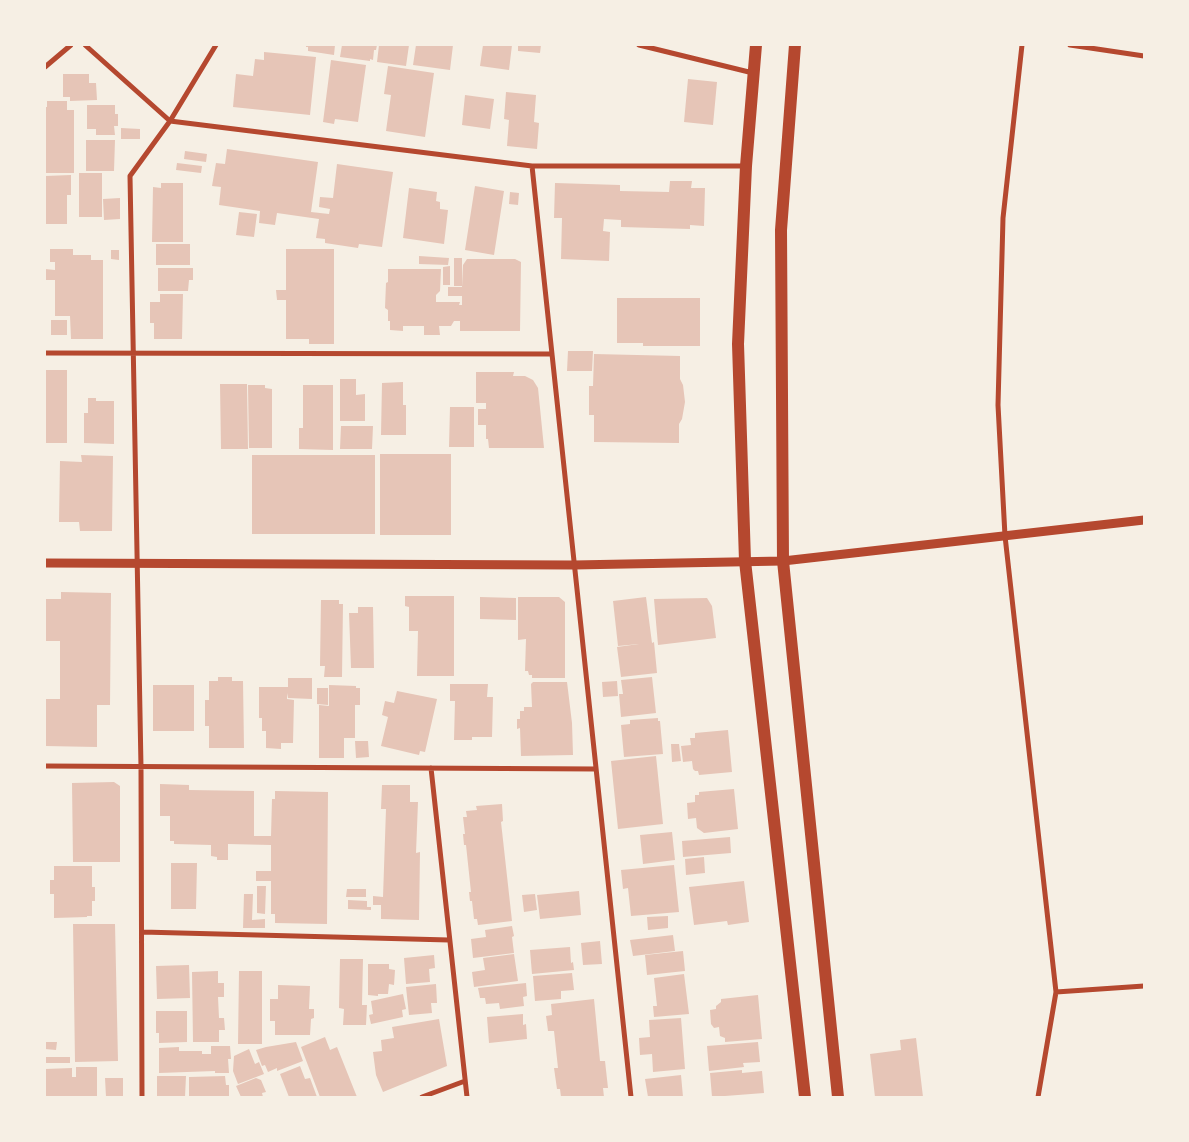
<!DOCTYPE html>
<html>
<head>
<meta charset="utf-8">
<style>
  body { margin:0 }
  #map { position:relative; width:1189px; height:1142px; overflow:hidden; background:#f6efe4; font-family:Rubik,sans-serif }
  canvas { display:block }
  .frame { position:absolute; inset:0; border:46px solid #f6efe4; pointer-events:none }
</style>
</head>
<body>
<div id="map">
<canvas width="1189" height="1142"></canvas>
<div class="frame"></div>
</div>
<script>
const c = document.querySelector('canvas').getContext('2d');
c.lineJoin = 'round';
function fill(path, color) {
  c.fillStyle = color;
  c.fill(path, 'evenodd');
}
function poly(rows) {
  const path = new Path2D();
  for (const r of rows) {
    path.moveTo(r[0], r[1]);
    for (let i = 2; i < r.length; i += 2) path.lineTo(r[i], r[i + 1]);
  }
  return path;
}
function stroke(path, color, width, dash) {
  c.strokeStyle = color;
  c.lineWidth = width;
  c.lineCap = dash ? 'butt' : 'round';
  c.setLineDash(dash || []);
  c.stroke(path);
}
const building = poly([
  [306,45,335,45,334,55,308,51,308,47,306,47],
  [342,45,377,45,376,50,374,50,373,60,370,59,370,61,340,57],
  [379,45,409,45,406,66,377,62],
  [416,45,453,45,450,70,413,65],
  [483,45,512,45,509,70,480,66],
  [518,45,541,45,540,53,518,51],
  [264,52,316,57,310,115,233,107,236,74,253,76,255,59,264,60],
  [331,60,366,65,358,122,335,119,334,124,323,122],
  [388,66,434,73,425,137,386,131,391,95,384,94],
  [63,74,89,74,89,83,96,83,97,100,70,101,70,97,63,97],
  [688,79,717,82,713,125,684,122],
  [506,92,536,95,534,122,539,123,537,149,507,146,509,120,504,119],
  [465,95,494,99,490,129,462,125],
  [47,101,67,101,67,110,74,110,74,173,45,173,45,107,47,107],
  [87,105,115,105,115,114,118,114,118,126,114,126,115,135,96,135,96,129,87,129],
  [121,128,140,129,140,139,121,139],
  [86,140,115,140,114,171,86,171],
  [227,149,318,162,311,212,329,214,330,209,319,207,320,197,333,198,337,164,393,172,382,247,359,244,358,248,325,243,325,239,316,238,319,219,277,213,275,225,259,223,260,211,219,205,221,187,212,186,216,163,225,164],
  [185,151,207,154,206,162,184,159],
  [177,163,202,166,201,173,176,170],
  [79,173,102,173,102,217,79,217],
  [71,175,71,195,67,195,67,224,45,224,45,176],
  [670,181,692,181,691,188,705,188,704,226,690,225,690,229,621,227,621,220,604,219,603,231,610,232,609,261,561,259,562,218,554,218,555,183,620,185,620,191,669,192],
  [161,183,183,183,183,242,152,242,153,187,161,188],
  [475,186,504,191,494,255,465,250],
  [409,188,437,192,436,201,440,202,440,209,448,210,444,244,403,238],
  [510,192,519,193,518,205,509,204],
  [120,198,120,219,104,220,103,199],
  [239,212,257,214,254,237,236,235],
  [156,244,190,244,190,265,156,265],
  [50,249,73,249,73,255,91,255,91,260,103,260,103,339,71,339,70,316,55,316,55,280,45,280,45,269,55,270,55,262,50,262],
  [286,249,334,249,334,344,309,344,309,339,286,339,286,300,277,300,276,290,286,290],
  [111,250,119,250,119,260,111,259],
  [419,256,449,258,448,265,419,264],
  [454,258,462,258,462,286,454,286],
  [467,259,515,259,521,262,520,331,460,331,460,321,454,321,451,326,439,326,440,335,424,335,424,326,403,326,403,331,390,330,390,321,388,321,388,310,385,308,386,283,388,282,388,269,441,269,440,291,436,295,436,302,460,302,459,305,462,305,462,296,448,296,448,287,462,287,463,265],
  [450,266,450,285,443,285,443,267],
  [158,268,193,268,193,280,189,280,188,291,158,291],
  [160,294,183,294,182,339,154,339,154,323,150,323,150,302,160,302],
  [617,298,700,298,700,346,643,346,643,343,617,343],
  [51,320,67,320,67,335,51,335],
  [568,351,593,351,592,371,567,371],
  [594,354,680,356,680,379,683,385,685,402,682,419,679,424,679,443,594,442,594,415,589,415,589,386,593,386],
  [45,370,67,370,67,443,45,443],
  [476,372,514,372,513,376,525,376,533,380,538,388,544,448,489,448,488,439,486,439,486,425,478,425,478,409,486,409,486,403,476,403],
  [340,379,356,379,356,395,365,394,365,421,340,421],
  [403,382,403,405,406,405,406,435,381,435,382,383],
  [220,384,247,384,248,449,221,449],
  [248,385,265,385,265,388,272,389,272,448,249,448],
  [303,385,333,385,333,450,299,449,299,428,303,428],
  [88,398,96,398,96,401,114,401,114,444,84,443,84,413,88,413],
  [450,407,474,407,474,447,449,447],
  [341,426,373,426,372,449,340,449],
  [380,454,451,454,451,535,380,535],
  [81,455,113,456,112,531,80,531,79,522,59,522,60,461,82,462],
  [252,455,375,455,375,534,252,534],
  [61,592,111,593,110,705,97,705,97,747,45,746,45,699,60,699,60,641,45,641,45,599,61,599],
  [405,596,454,596,454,676,417,676,418,631,409,631,409,607,405,606],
  [480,597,516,598,516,620,480,619],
  [518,597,559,597,565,602,565,678,532,678,532,675,529,675,528,671,525,671,526,639,518,640],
  [646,597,652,643,654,642,657,673,621,677,617,647,639,644,618,646,613,601],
  [707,598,712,606,716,638,658,645,654,599],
  [321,600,339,600,339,604,343,604,342,677,324,677,325,666,320,666],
  [358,607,373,607,374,668,351,668,349,613,358,613],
  [218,677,232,677,232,681,243,681,244,748,209,748,209,726,205,726,205,700,209,700,209,681,218,681],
  [652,677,656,713,621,717,619,694,623,694,621,680],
  [288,678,312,678,312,699,288,698,287,693,287,699,294,700,293,743,281,743,281,749,266,748,266,731,262,731,262,718,259,718,259,687,288,687],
  [617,681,618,696,603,697,602,682],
  [533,682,567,682,572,723,573,755,521,756,520,728,517,729,517,719,520,719,520,711,524,711,524,707,532,707,531,684],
  [450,684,488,684,487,697,493,697,492,737,472,737,472,740,454,740,455,701,450,701],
  [153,685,194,685,194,731,153,731],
  [329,685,356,686,356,688,360,688,360,705,355,705,355,738,344,738,344,758,319,758,319,705,329,706],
  [317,688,328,688,328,705,317,704],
  [397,691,437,699,425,752,420,751,419,755,381,746,388,717,382,715,385,701,394,703],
  [658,718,658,721,660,721,663,754,624,757,621,725,630,724,630,720],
  [728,730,732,772,699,775,698,771,695,771,693,769,692,761,683,762,681,746,691,745,690,738,695,738,695,733],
  [355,741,368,741,369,757,356,758],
  [671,744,679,744,681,761,672,762],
  [656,756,663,824,618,829,611,761],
  [114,782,120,786,120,862,73,862,72,783],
  [160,784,189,785,189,790,254,791,254,836,271,836,272,799,275,799,275,791,328,792,327,924,275,923,275,914,271,914,271,881,256,881,256,871,271,871,271,845,228,844,228,860,217,860,217,857,211,856,211,845,174,844,174,841,170,841,170,816,160,816],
  [382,785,410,785,410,802,418,802,416,853,420,852,419,920,381,919,381,905,373,905,373,896,383,897,386,809,381,809],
  [734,789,738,829,704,833,697,828,696,818,688,819,687,803,695,802,695,795,699,795,699,792],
  [502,804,503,821,501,822,512,921,478,925,477,919,474,919,472,901,470,901,469,892,471,892,466,845,464,845,463,834,465,834,463,817,467,817,466,811,477,810,476,806],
  [672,832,675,860,643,864,640,835],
  [730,837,731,853,683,857,682,841],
  [704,857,705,873,686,875,685,859],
  [171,863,197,863,196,909,171,909],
  [674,865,679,912,631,916,628,888,623,889,621,870],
  [54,866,92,866,92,887,95,887,95,901,92,901,92,916,87,916,87,917,54,918,54,894,50,894,50,880,54,880],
  [744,881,749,922,728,925,727,921,694,925,689,887],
  [257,886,266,886,265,914,257,913],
  [347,889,366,889,366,897,346,897],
  [579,891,581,915,540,919,537,895],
  [244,894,253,894,252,920,265,919,265,928,243,928],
  [535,894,537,910,524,912,522,895],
  [348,900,367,901,367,907,371,907,371,910,348,909],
  [668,916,668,928,648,930,647,917],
  [73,924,115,924,118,1061,75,1062],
  [512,926,514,936,512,937,514,953,473,958,471,939,486,937,485,930],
  [673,935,675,951,633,956,630,940],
  [600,941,602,964,583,965,581,943],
  [570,947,571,963,573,962,574,970,532,974,530,950],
  [683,951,685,971,647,975,645,955],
  [514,954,518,981,474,987,472,972,485,970,483,958],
  [434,955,435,968,429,969,430,982,406,984,404,958],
  [340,959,363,959,362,1005,367,1005,366,1025,343,1025,344,1009,339,1008],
  [368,964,389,964,389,969,395,970,394,985,389,984,388,994,378,994,378,996,368,995],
  [189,965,190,998,157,999,156,966],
  [218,971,218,983,224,983,224,997,218,997,219,1018,224,1018,225,1030,219,1030,219,1042,193,1042,192,972],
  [239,971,262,971,262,1044,238,1044],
  [572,973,574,990,561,991,561,999,535,1001,533,976],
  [684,974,689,1014,654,1017,653,1006,657,1006,654,978],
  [526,983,527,996,523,997,524,1006,500,1009,499,1003,486,1004,485,998,480,998,478,988],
  [436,984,437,1003,431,1003,432,1013,409,1015,406,987],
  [278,985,310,986,309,1009,314,1009,314,1018,311,1019,310,1035,275,1035,275,1021,270,1021,270,999,278,999],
  [403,994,406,1009,402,1010,403,1017,371,1024,369,1015,373,1014,371,1001],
  [758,995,762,1039,725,1042,725,1038,720,1036,719,1027,714,1028,711,1024,710,1010,716,1009,716,1006,721,1002,721,999],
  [594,999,600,1061,605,1061,608,1088,603,1088,604,1097,561,1097,560,1089,557,1089,554,1068,558,1068,554,1031,548,1031,546,1016,552,1015,551,1004],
  [156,1011,187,1011,187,1042,159,1043,159,1033,156,1033],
  [523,1014,523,1025,526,1024,527,1039,489,1043,487,1017],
  [681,1018,685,1069,653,1072,652,1054,640,1055,639,1038,650,1037,649,1020],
  [439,1019,447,1066,383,1092,376,1075,373,1052,382,1051,381,1040,394,1038,392,1027],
  [325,1037,330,1050,337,1047,357,1097,320,1097,301,1047],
  [916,1038,923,1097,875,1097,870,1054,901,1050,900,1040],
  [45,1042,57,1042,56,1050,45,1049],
  [296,1042,303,1061,277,1071,277,1068,268,1072,265,1065,262,1066,256,1050,266,1047],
  [758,1042,760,1062,743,1063,744,1067,709,1071,707,1046],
  [211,1046,230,1046,231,1059,228,1059,229,1073,215,1073,215,1071,159,1073,159,1048,179,1047,179,1051,202,1051,202,1054,211,1054],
  [249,1049,255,1064,259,1062,264,1074,238,1084,233,1071,234,1056],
  [45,1057,70,1057,70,1063,45,1063],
  [300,1066,305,1079,310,1078,317,1097,289,1097,280,1074],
  [76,1067,97,1067,97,1096,45,1096,45,1069,72,1068,72,1077,76,1077],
  [742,1070,742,1073,762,1071,764,1093,712,1097,710,1073],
  [681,1075,683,1097,648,1097,645,1079],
  [157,1076,186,1076,185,1097,157,1097],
  [225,1076,226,1085,229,1085,229,1096,189,1097,189,1077],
  [105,1078,123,1078,123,1096,106,1097],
  [256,1078,261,1080,266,1092,262,1093,263,1097,241,1097,236,1086]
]);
const minor = poly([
  [85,45,170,121,532,166,745,166],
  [639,45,753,73],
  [1022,45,1003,218,998,405,1005,536,1056,992,1038,1097],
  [1070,45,1144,56],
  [45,67,71,45],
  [532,166,631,1097],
  [45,353,552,354],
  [45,766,596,769],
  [431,768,467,1097],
  [142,932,449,940],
  [1056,992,1144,986],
  [142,1097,141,767,130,176,170,121,216,45],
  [422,1097,465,1081]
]);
const tertiary = poly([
  [45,563,574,565,783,561,1144,520]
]);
const primary = poly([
  [756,45,746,166,738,344,745,561,805,1097],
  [795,45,781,230,783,561,838,1097]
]);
fill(building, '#e6c5b7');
stroke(minor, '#b5482f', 5);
stroke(tertiary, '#b5482f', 9);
stroke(primary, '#b5482f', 12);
</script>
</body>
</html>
